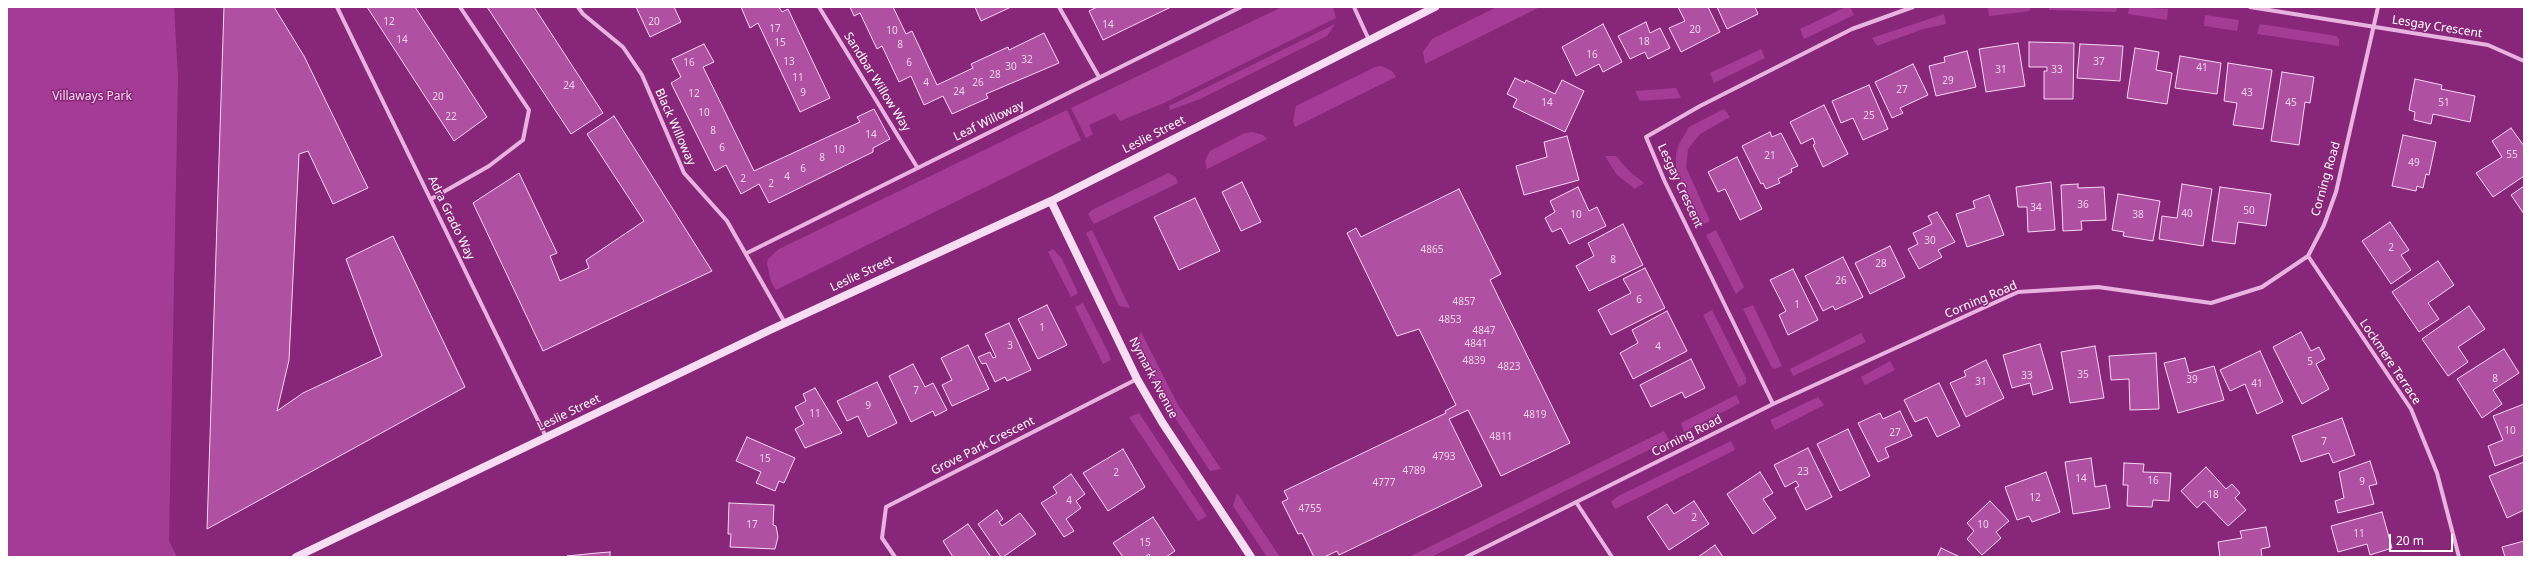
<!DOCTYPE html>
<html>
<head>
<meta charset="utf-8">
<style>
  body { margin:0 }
  #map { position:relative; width:2531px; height:564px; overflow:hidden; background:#882779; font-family:"Noto Sans",sans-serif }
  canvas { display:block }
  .frame { position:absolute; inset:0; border:8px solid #fff; pointer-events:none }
  .scale { position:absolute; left:2389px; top:534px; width:64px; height:18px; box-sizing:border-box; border:2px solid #fff; border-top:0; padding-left:5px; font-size:12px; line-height:14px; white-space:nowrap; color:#fff; -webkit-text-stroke:3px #882779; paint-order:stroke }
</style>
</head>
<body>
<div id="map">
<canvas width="2531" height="564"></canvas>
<div class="frame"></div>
<div class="scale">20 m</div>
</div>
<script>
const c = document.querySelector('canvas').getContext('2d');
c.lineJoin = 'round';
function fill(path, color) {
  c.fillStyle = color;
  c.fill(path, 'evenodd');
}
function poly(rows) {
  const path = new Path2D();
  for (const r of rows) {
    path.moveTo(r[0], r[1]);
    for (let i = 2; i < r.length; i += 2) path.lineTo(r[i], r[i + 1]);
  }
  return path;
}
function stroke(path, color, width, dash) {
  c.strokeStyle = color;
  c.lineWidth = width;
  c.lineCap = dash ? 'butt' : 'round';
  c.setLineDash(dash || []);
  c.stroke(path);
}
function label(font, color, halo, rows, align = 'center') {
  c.font = font + ' "Noto Sans",sans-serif';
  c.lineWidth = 3;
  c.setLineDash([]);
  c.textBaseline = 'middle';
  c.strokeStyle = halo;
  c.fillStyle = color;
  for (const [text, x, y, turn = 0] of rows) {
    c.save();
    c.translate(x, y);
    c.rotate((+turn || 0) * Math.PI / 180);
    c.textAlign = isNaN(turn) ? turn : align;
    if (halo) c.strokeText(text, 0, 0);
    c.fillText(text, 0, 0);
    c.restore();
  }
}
const green = poly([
  [7,7,174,7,178,77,169,541,177,557,7,557],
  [1282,7,1333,7,1336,18,1164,103,1120,121,1115,113,1089,125,1093,134,1086,138,1071,108],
  [1497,7,1540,7,1425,64,1423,52,1432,39],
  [1846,7,1850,7,1854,15,1804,39,1800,29],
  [1988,7,2030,7,2030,11,1989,16],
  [2049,7,2117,7,2116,12,2049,10],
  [2129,7,2168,9,2167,20,2128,14],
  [1944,14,1946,24,1923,29,1877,46,1872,38],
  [2205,15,2239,20,2237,31,2204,26],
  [1335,24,1327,36,1200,99,1170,110,1169,106],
  [2260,24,2336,36,2339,39,2339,46,2257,34],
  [1761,49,1765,58,1714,83,1710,73],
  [1381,66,1392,71,1396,77,1295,127,1293,121,1296,106,1375,67],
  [1676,88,1681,98,1640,101,1635,91],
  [1724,109,1730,117,1700,134,1688,149,1686,167,1710,221,1702,225,1679,180,1676,169,1676,154,1679,144,1689,127],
  [1067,110,1081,140,776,290,771,282,767,264,768,259,779,249],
  [1252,132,1263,135,1267,139,1207,169,1205,161,1210,151,1245,133],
  [1605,156,1616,156,1630,172,1644,183,1635,189,1617,175],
  [1168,173,1176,177,1178,183,1094,224,1088,214,1092,210],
  [1092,230,1130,308,1119,306,1086,233],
  [1716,230,1744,287,1736,294,1706,235],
  [1053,249,1062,259,1078,293,1071,297,1048,252],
  [1083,303,1108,352,1111,360,1103,364,1075,307],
  [1753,305,1782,366,1774,369,1771,366,1743,309],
  [1712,310,1746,378,1746,383,1739,387,1703,315],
  [1141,332,1177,403,1221,469,1210,471,1160,395,1135,342],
  [1861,333,1866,342,1793,376,1790,369],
  [1890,361,1895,370,1865,385,1861,377],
  [1736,395,1740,403,1684,432,1681,423],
  [1818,397,1824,405,1775,430,1770,420],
  [1139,413,1207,516,1198,521,1129,417],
  [1664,431,1669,440,1431,557,1409,557],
  [1731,441,1735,450,1615,509,1611,502,1618,496],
  [1237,493,1280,557,1267,557,1233,506]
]);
const building = poly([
  [224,7,274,7,304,56,368,188,333,204,308,151,299,154,289,360,277,411,303,393,382,356,346,259,393,236,465,387,207,529,224,7],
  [367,7,415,7,487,117,454,141,367,7],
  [487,7,534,7,603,113,571,134,487,7],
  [636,7,674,7,681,22,650,37,636,7],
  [741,7,779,7,782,12,788,9,830,98,800,112,758,23,750,28,741,7],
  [850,7,893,7,906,34,912,31,937,85,973,68,971,64,1008,47,1009,50,1044,33,1059,63,986,94,988,98,952,114,943,96,924,105,911,76,899,82,882,46,877,49,860,13,854,16,850,7],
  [975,7,1011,7,981,21,975,7],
  [1097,7,1171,7,1103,40,1089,11,1097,7],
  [1678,7,1708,7,1720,32,1681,52,1669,28,1685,21,1678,7],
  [1717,7,1755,7,1758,14,1727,29,1717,7],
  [1646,22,1650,33,1660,28,1670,48,1648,59,1645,52,1630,59,1618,36,1646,22],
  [1603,24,1622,62,1603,72,1599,64,1576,76,1562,47,1603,24],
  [2029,42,2074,43,2073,99,2044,99,2044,71,2047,71,2047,67,2029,67,2029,42],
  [2018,43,2025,86,1986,92,1979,49,2018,43],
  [704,44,714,62,703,67,754,171,860,122,857,117,874,109,890,139,873,148,873,152,769,203,759,184,741,194,726,165,715,171,671,83,681,77,672,59,704,44],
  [2080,44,2123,46,2120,81,2077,78,2080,44],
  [2135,48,2159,52,2156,70,2172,73,2167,104,2127,98,2135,48],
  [1967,51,1976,87,1936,96,1929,66,1945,62,1944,57,1967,51],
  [2180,56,2221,63,2217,94,2175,88,2180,56],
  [2228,63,2272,70,2263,129,2233,125,2237,103,2224,101,2228,63],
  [1913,64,1928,95,1900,108,1903,113,1892,118,1875,82,1913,64],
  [2282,72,2314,77,2310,103,2305,102,2299,145,2271,141,2282,72],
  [1515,78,1525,83,1526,80,1555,94,1562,80,1584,91,1565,132,1513,107,1517,99,1507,94,1515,78],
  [2415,79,2442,85,2441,89,2475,96,2470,122,2433,114,2431,124,2414,120,2415,112,2409,110,2415,79],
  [1869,85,1888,129,1863,140,1853,118,1841,123,1832,101,1869,85],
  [1824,105,1848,154,1823,167,1813,145,1815,144,1813,138,1801,144,1790,122,1824,105],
  [614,116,712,271,543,351,473,203,519,173,557,253,550,256,560,281,589,268,586,260,644,221,587,134,614,116],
  [2511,128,2524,146,2524,176,2493,197,2476,173,2502,157,2492,141,2511,128],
  [1770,132,1772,137,1781,133,1798,166,1791,169,1792,172,1778,179,1780,183,1766,189,1763,183,1761,184,1742,146,1770,132],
  [2403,135,2436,142,2429,175,2426,174,2423,188,2417,186,2416,191,2392,186,2403,135],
  [1567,136,1579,180,1524,195,1516,166,1547,157,1544,142,1567,136],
  [1737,157,1762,209,1740,220,1725,189,1718,192,1708,172,1737,157],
  [1242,182,1261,222,1241,231,1222,192,1242,182],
  [2051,182,2055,230,2028,232,2027,207,2018,207,2016,187,2051,182],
  [2078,184,2078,188,2104,187,2106,220,2081,221,2082,230,2063,231,2061,185,2078,184],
  [2182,184,2212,189,2203,246,2159,239,2162,216,2177,218,2182,184],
  [2524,186,2524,214,2511,195,2524,186],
  [1578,187,1589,211,1597,207,1606,226,1569,244,1561,228,1552,232,1545,218,1555,212,1550,201,1578,187],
  [2220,187,2271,194,2266,226,2238,222,2235,244,2212,241,2220,187],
  [1459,189,1501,274,1490,280,1570,443,1501,476,1468,410,1449,419,1482,486,1339,555,1337,551,1324,557,1314,557,1302,533,1298,534,1282,502,1288,499,1284,491,1446,413,1445,411,1456,405,1419,329,1397,336,1347,233,1356,228,1361,237,1459,189],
  [2118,194,2160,201,2153,241,2123,236,2124,232,2112,230,2118,194],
  [1989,195,2004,235,1967,247,1956,214,1975,208,1973,201,1989,195],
  [1195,198,1220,251,1179,270,1154,217,1195,198],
  [1937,212,1955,242,1938,250,1942,257,1919,269,1908,249,1918,244,1913,233,1932,224,1928,216,1937,212],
  [2390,222,2409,250,2401,255,2411,270,2391,284,2362,241,2390,222],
  [1623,224,1643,265,1589,291,1576,266,1594,256,1588,243,1623,224],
  [1890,246,1905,277,1870,294,1855,263,1890,246],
  [1843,257,1863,297,1835,310,1833,306,1823,311,1805,276,1843,257],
  [2438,261,2454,285,2428,303,2439,319,2419,332,2392,292,2438,261],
  [1645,268,1665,308,1611,335,1598,310,1631,293,1623,279,1645,268],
  [1793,269,1818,320,1788,335,1779,315,1786,311,1770,280,1793,269],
  [1047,305,1067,345,1038,359,1018,319,1047,305],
  [2469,306,2485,329,2458,347,2468,362,2448,376,2422,339,2469,306],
  [1667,311,1687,351,1633,379,1620,353,1638,343,1632,330,1667,311],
  [1009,323,1031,370,1007,381,1005,377,995,382,986,363,982,364,978,357,990,352,993,358,996,357,985,334,1009,323],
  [2301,332,2311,351,2319,347,2325,359,2316,364,2329,389,2302,404,2273,347,2301,332],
  [2040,344,2053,389,2033,395,2030,383,2012,388,2003,355,2040,344],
  [968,345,989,389,952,406,942,385,952,380,941,358,968,345],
  [2095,346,2104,398,2070,403,2061,352,2095,346],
  [2504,349,2519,373,2493,390,2502,404,2482,418,2457,379,2504,349],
  [2260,351,2283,402,2257,414,2245,384,2230,391,2220,370,2260,351],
  [2156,353,2159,409,2130,410,2129,379,2111,380,2109,356,2156,353],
  [2185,358,2189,373,2214,366,2224,400,2178,413,2164,363,2185,358],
  [1691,359,1705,388,1685,398,1682,392,1651,407,1640,385,1691,359],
  [1986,360,2004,398,1966,417,1950,383,1966,376,1964,371,1986,360],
  [913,364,925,387,933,383,947,410,935,416,933,411,911,422,889,376,913,364],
  [877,382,897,423,868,437,858,416,847,421,837,401,877,382],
  [1939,383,1960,426,1937,437,1927,417,1915,422,1904,400,1939,383],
  [815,388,842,433,805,448,795,429,804,424,795,407,806,401,803,394,815,388],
  [2524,404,2524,455,2495,466,2488,446,2503,440,2493,416,2524,404],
  [1900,411,1912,436,1885,448,1889,457,1878,462,1858,423,1880,413,1883,419,1900,411],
  [2342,418,2355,455,2333,463,2329,453,2301,462,2292,436,2342,418],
  [1848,429,1870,476,1840,491,1817,444,1848,429],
  [747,437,795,458,784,483,779,481,775,491,756,483,761,472,736,461,747,437],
  [1808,448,1832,497,1806,510,1795,488,1799,486,1796,481,1785,487,1774,465,1808,448],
  [1123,449,1145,487,1108,511,1083,473,1123,449],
  [2091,458,2095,487,2106,485,2110,508,2073,514,2065,462,2091,458],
  [2370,461,2377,484,2369,486,2374,504,2338,513,2335,501,2344,498,2339,472,2370,461],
  [2524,462,2524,510,2507,518,2489,476,2524,462],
  [2124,463,2144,464,2143,472,2171,473,2169,501,2153,500,2152,507,2127,506,2128,485,2123,485,2124,463],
  [2206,467,2226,489,2232,484,2240,493,2235,498,2246,510,2228,526,2204,501,2197,508,2181,491,2206,467],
  [1760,472,1773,493,1763,499,1776,518,1753,534,1727,494,1760,472],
  [2046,472,2060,512,2032,522,2029,516,2017,520,2005,487,2046,472],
  [1071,474,1085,494,1076,501,1081,508,1066,519,1074,531,1064,537,1041,503,1057,493,1053,487,1071,474],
  [1694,501,1709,524,1669,550,1647,517,1667,504,1674,514,1694,501],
  [1990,501,2009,521,1996,532,2001,538,1982,555,1967,539,1974,531,1967,523,1990,501],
  [729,503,774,505,773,525,776,526,778,537,775,549,730,547,731,534,728,534,729,503],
  [997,510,1003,519,999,522,1002,526,1020,513,1036,534,1003,557,1001,557,978,524,997,510],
  [2382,512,2392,548,2370,555,2367,544,2338,552,2331,526,2382,512],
  [1153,517,1175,551,1166,557,1150,557,1149,554,1145,557,1123,557,1113,543,1153,517],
  [968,524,984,547,991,557,953,557,943,541,968,524],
  [2266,527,2270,547,2261,549,2262,557,2220,557,2218,542,2242,538,2240,531,2266,527],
  [2524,541,2524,557,2505,557,2502,547,2524,541],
  [1715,545,1723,557,1698,557,1715,545],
  [1941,548,1960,557,1937,557,1941,548],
  [610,552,610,557,567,556,597,553,610,552]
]);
const street = poly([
  [337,7,546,437],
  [578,7,583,14,623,47,642,75,684,173,727,221,785,323],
  [819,7,917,167],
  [1059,7,1099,77],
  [1354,7,1369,40],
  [2250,7,2488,45,2524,61],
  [431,199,489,166,523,140,529,110,460,7],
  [747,253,1241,7],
  [2308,256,2411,409,2437,473,2459,557],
  [1773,404,1665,182,1646,137,1700,106,1852,29,1913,7],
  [1576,502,1612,557],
  [895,557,882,538,886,507,1137,379],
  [1466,557,1773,404,2018,292,2098,287,2211,303,2262,287,2308,256,2324,225,2336,192,2378,7]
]);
const secondary = poly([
  [1051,201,1137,379,1162,422,1251,557],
  [296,557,770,330,1051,201,1435,7]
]);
const numberNames = [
  ["12",389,22],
  ["20",654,22],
  ["14",1108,25],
  ["17",775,29],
  ["20",1695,30],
  ["10",892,31],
  ["14",402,40],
  ["18",1644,42],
  ["15",780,43],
  ["8",900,45],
  ["16",1592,55],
  ["32",1027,60],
  ["13",789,62],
  ["37",2099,62],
  ["16",689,63],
  ["6",909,63],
  ["30",1011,67],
  ["41",2202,68],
  ["31",2001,70],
  ["33",2057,70],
  ["28",995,75],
  ["11",798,78],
  ["29",1948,81],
  ["4",926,83],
  ["26",978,83],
  ["24",569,86],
  ["27",1902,90],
  ["24",959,92],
  ["9",803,93],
  ["43",2247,93],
  ["12",694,94],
  ["20",438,97],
  ["14",1547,103],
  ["45",2291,103],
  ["51",2444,103],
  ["10",704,113],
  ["25",1869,116],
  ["22",451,117],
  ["8",713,131],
  ["14",871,135],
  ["6",722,148],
  ["10",839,150],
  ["55",2512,155],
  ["21",1770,156],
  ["8",822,158],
  ["49",2414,163],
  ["6",803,169],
  ["4",787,177],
  ["2",743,179],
  ["2",771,184],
  ["36",2083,205],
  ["34",2036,208],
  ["50",2249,211],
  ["40",2187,214],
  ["10",1576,215],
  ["38",2138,215],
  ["30",1930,241],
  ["2",2391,248],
  ["4865",1432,250],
  ["8",1613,260],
  ["28",1881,264],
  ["26",1841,281],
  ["6",1639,300],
  ["4857",1464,302],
  ["1",1797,305],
  ["4853",1450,320],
  ["1",1042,328],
  ["4847",1484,331],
  ["4841",1476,344],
  ["3",1010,346],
  ["4",1658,347],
  ["4839",1474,361],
  ["5",2310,362],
  ["4823",1509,367],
  ["35",2083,375],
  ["33",2027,376],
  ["8",2495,379],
  ["39",2192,380],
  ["31",1981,382],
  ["41",2257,384],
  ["7",916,391],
  ["9",868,406],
  ["11",815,414],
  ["4819",1535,415],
  ["10",2510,431],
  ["27",1895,433],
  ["4811",1501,437],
  ["7",2324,442],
  ["4793",1444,457],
  ["15",765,459],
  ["4789",1414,471],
  ["23",1803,472],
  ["2",1116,473],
  ["14",2081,479],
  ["16",2153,481],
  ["9",2362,482],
  ["4777",1384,483],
  ["18",2213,495],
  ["12",2035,498],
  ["4",1069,501],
  ["4755",1310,509],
  ["2",1694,518],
  ["17",752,525],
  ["10",1983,525],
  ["11",2359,534],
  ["15",1145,543]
];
const streetNames = [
  ["Lesgay Crescent",2437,27,9],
  ["Sandbar Willow Way",877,82,58],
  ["Leaf Willoway",989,121,-26],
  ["Black Willoway",675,127,66],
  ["Leslie Street",1154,135,-27],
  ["Corning Road",2326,179,-74],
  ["Lesgay Crescent",1680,186,65],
  ["Adra Grado Way",451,218,64],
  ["Leslie Street",862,274,-25],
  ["Corning Road",1981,300,-23],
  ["Lockmere Terrace",2390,362,56],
  ["Nymark Avenue",1153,378,62],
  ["Leslie Street",569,413,-26],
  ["Corning Road",1687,436,-27],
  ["Grove Park Crescent",983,446,-27]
];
const parkNames = [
  ["Villaways Park",92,97]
];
fill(green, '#a43c96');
fill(building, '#af50a2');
stroke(building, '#f7d7f2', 1);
stroke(street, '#e9b3e1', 4);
stroke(secondary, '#f7ddf3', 8);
label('10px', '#ebd3e8', null, numberNames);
label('12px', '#fff', '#882779', streetNames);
label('12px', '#f7d7f2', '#882779', parkNames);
</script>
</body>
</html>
